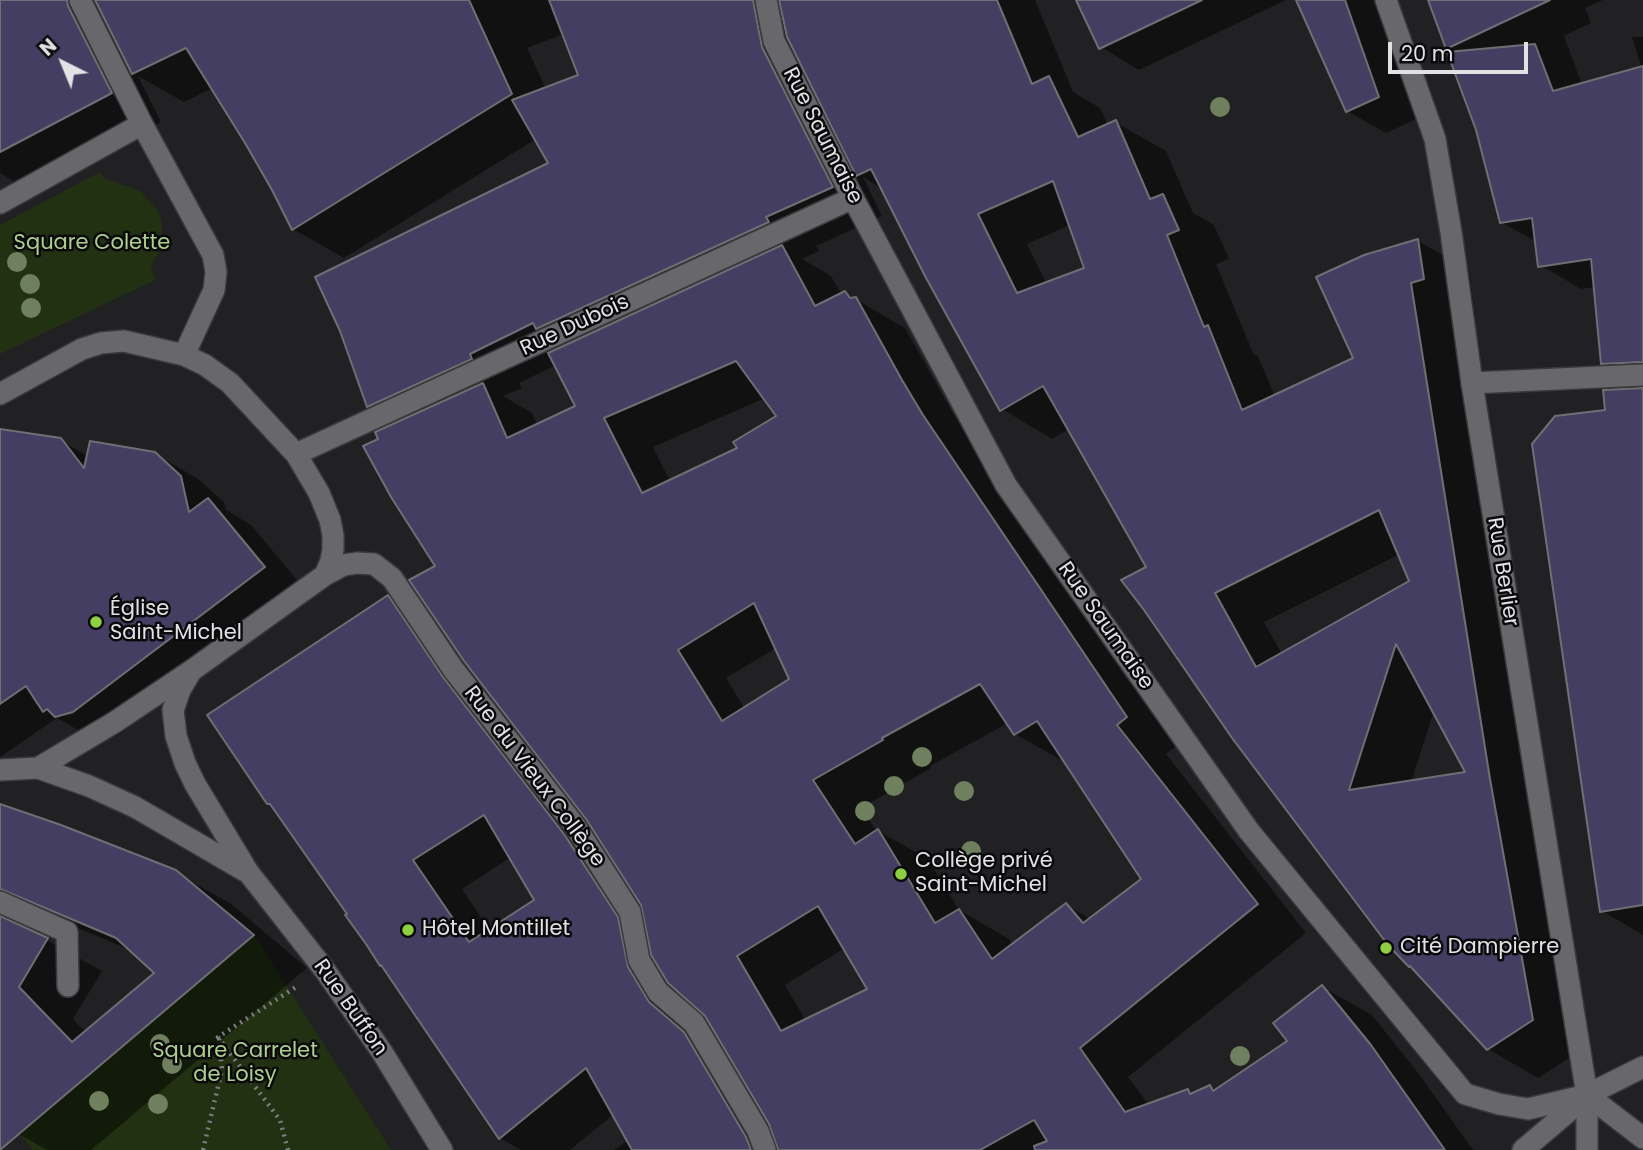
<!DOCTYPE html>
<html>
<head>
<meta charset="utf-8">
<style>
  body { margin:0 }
  #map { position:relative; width:1643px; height:1150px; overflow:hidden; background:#212023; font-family:Poppins,sans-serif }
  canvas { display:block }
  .north { position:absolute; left:28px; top:28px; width:70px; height:70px; -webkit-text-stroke:5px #0a0a0c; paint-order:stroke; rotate:317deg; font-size:19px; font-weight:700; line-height:28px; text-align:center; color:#e2e2e4 }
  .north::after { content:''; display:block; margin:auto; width:24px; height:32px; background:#e2e2e4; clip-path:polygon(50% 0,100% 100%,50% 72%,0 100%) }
  .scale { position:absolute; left:1388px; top:42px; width:140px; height:32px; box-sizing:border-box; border:4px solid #e2e2e4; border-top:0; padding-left:9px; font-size:21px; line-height:24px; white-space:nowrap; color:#e2e2e4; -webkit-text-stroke:5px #0a0a0c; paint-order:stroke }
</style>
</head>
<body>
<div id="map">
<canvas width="1643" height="1150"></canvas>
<div class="north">N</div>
<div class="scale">20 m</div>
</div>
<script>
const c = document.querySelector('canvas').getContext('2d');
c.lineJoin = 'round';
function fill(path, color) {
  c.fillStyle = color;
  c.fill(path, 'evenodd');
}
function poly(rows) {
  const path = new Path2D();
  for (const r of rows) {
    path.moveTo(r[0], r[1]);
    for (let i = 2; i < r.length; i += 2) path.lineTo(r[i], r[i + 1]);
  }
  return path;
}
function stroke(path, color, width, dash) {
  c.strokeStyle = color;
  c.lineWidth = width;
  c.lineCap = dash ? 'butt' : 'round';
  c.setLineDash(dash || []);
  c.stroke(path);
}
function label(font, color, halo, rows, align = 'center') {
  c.font = font + ' Poppins,sans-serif';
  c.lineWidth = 5;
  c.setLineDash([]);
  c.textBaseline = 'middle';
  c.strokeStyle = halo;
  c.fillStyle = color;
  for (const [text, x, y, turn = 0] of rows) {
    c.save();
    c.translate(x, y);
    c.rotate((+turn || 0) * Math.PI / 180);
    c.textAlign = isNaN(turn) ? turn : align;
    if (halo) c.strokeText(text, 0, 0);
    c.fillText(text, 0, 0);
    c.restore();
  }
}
const green = poly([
  [100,172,104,178,140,191,158,211,161,220,162,232,161,247,151,267,155,280,0,354,0,225],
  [254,935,391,1150,33,1150,19,1133]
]);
const shadow = poly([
  [0,0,1035,0,1073,92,1100,108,1108,125,1115,122,1166,151,1193,213,1214,225,1229,259,1216,264,1253,353,1258,356,1275,397,1355,359,1418,241,1469,270,1474,308,1461,311,1583,1049,1538,1078,1488,1049,1148,568,1069,429,1052,439,1002,409,883,189,863,177,882,216,816,246,819,251,802,259,831,276,842,295,845,293,905,328,951,410,973,445,1176,746,1166,754,1306,933,1128,1077,1149,1105,1188,1091,1193,1094,1210,1087,1216,1090,1290,1042,1322,987,1372,1015,1419,1074,1473,1150,614,1150,629,1140,614,1114,570,1150,521,1150,500,1138,384,967,388,597,437,626,492,707,614,864,616,863,438,567,380,440,398,423,368,406,551,164,536,139,344,258,293,229,274,189,213,88,184,102,138,76,161,122,31,191,0,173],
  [564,34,581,76,546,89,527,48],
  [1070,225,1087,269,1047,284,1027,244],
  [556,365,577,406,537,425,532,413,503,396,522,388,519,383],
  [765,398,778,417,739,448,670,481,653,447],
  [1400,554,1411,582,1282,654,1264,622],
  [776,648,791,680,745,709,726,678],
  [1434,711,1468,773,1411,782],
  [1008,723,1015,734,1065,762,1143,880,1091,919,1066,905,1013,945,1009,939,959,910,928,859,878,831,877,832,861,808,931,768,930,766],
  [511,857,537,900,490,931,462,889],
  [845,948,869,989,806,1021,785,985],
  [675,987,707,1015,734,1063,699,1032,677,997],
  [1089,0,1286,0,1139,70,1101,47],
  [1298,0,1375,0,1416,119,1386,133,1347,111],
  [1430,0,1603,0,1585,8,1591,23,1564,36,1582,85,1642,69,1632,37,1643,37,1643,386,1602,363,1595,287,1581,289,1540,265,1537,242,1501,222,1478,130],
  [1643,390,1643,935,1602,911,1607,412],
  [0,430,60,440,88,456,154,453,198,479,224,502,226,510,251,525,307,592,117,736,100,740,87,735,57,718,0,757],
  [0,808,175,872,231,904,307,968,91,1150,47,1150,19,1134,0,1110],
  [62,921,134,952,157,973,86,1033,73,1019,102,971,41,937,43,928]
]);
const building = poly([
  [0,0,67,0,68,6,112,93,0,152,0,0],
  [95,0,469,0,512,94,292,230,272,190,245,143,186,48,132,74,95,0],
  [549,0,753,0,762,47,833,187,766,217,769,222,536,329,533,323,470,354,472,359,367,407,340,331,315,277,548,163,512,100,578,75,549,0],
  [779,0,997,0,1032,84,1049,76,1078,137,1116,120,1150,199,1163,194,1179,230,1167,235,1204,327,1208,325,1242,410,1353,358,1316,277,1364,255,1418,239,1424,279,1411,283,1490,779,1533,1020,1487,1050,1410,966,1409,967,1388,945,1232,738,1144,610,1121,580,1146,567,1043,386,1000,411,926,278,871,169,856,176,787,37,779,0],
  [1053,181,1084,268,1017,293,978,214,1053,181],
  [1379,510,1409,581,1256,667,1215,593,1379,510],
  [1396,644,1465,772,1349,790,1396,644],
  [1076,0,1202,0,1099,49,1076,0],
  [1296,0,1345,0,1379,97,1346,112,1296,0],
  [1428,0,1550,0,1446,49,1428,0],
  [1535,44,1553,91,1643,66,1643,362,1601,364,1591,259,1538,267,1532,218,1500,223,1476,130,1447,52,1535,44],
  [782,245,815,306,845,291,850,298,856,297,902,380,923,415,1127,717,1117,725,1258,904,1080,1048,1125,1112,1188,1089,1190,1094,1210,1085,1213,1091,1287,1041,1273,1023,1322,985,1371,1045,1445,1150,1035,1150,1034,1146,1047,1141,1034,1120,980,1150,778,1150,769,1124,705,1016,668,983,651,955,641,905,586,819,464,661,409,580,435,566,391,497,363,446,378,439,375,432,483,383,507,438,575,406,548,353,782,245],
  [736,361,776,416,733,442,737,448,642,493,604,418,736,361],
  [754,603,789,679,722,721,678,650,754,603],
  [980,684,1014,735,1037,721,1141,879,1083,923,1066,903,992,959,959,909,935,923,878,829,855,844,813,780,883,740,882,738,980,684],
  [818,906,867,989,781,1031,737,956,818,906],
  [1643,388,1643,905,1600,912,1532,444,1555,416,1605,410,1603,390,1643,388],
  [0,429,61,438,84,468,90,441,155,452,181,476,189,512,208,498,265,567,73,712,55,717,47,709,43,712,26,686,0,704,0,429],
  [388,595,443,677,564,834,618,917,628,967,649,1002,684,1032,746,1137,751,1150,632,1150,586,1068,499,1139,381,965,380,966,366,944,345,915,347,914,270,804,267,804,207,715,388,595],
  [484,815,534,900,469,942,413,860,484,815],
  [0,804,61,825,176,870,254,935,0,1150,0,916,48,938,19,987,72,1042,154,973,116,938,0,889,0,804]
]);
const path = poly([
  [203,1150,222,1070,219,1038],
  [288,1150,280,1120,218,1037,296,987]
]);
const lane = poly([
  [0,902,67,932,68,986]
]);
const street = poly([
  [80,0,142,124,213,255,216,272,214,290,184,355],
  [766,0,774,41,853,198,1006,485,1249,831,1465,1094,1499,1104,1528,1109,1587,1095],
  [0,203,142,124],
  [1472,383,1643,375],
  [0,394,82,349,101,343,124,341,184,355,205,365,230,383,296,454,319,493,330,520,333,535,333,549,331,561,325,575,191,671,115,722,38,768,0,770],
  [296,454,853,198],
  [325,575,344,565,357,563,374,564,392,578,453,669,575,826,630,912,639,960,658,992,694,1023,758,1131,765,1150],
  [190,673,180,690,173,710,176,736,185,763,195,784,248,872,324,969,382,1052,442,1150],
  [38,768,89,786,135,807,245,871],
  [1587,1095,1643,1138],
  [1523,1150,1583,1099]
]);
const secondary = poly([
  [1386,0,1435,139,1451,232,1472,383,1587,1095,1587,1150],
  [1587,1095,1643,1067]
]);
const trees = [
  [1220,107],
  [17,262],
  [30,284],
  [31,308],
  [922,757],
  [894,786],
  [964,791],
  [865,811],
  [971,851],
  [160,1044],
  [1240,1056],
  [172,1064],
  [99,1101],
  [158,1104]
];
const markers = [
  [96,622,7,"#8ece43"],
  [901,874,7,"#8ece43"],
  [408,930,7,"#8ece43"],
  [1386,948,7,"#8ece43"]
];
const streetNames = [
  ["Rue Saumaise",822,136,63],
  ["Rue Dubois",575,326,-25],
  ["Rue Berlier",1502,572,81],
  ["Rue Saumaise",1105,626,55],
  ["Rue du Vieux Collège",534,777,53],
  ["Rue Buffon",350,1008,55]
];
const parkNames = [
  ["Square Colette",92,244],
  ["Square Carrelet",235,1052],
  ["de Loisy",235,1076]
];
const poiNames = [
  ["Église",110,610],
  ["Saint-Michel",110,634],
  ["Collège privé",915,862],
  ["Saint-Michel",915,886],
  ["Hôtel Montillet",422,930],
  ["Cité Dampierre",1400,948]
];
fill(green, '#223112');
fill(shadow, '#0007');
fill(building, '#453e63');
stroke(building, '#6f6f73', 2);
stroke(lane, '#3a3a3c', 24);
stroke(street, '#3a3a3c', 24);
stroke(secondary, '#3a3a3c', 24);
stroke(path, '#7d7d7f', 4.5, [2, 5]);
stroke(lane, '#68686c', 21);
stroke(street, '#68686c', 21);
stroke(secondary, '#68686c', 21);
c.fillStyle = '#6e805e';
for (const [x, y] of trees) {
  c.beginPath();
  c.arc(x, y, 10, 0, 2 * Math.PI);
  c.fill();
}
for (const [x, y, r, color] of markers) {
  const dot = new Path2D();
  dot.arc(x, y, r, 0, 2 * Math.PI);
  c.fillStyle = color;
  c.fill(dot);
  stroke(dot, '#0a0a0c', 2.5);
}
label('21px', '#e2e2e4', '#0a0a0c', streetNames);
label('21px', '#adcf8f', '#0a0a0c', parkNames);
label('21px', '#e2e2e4', '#0a0a0c', poiNames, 'left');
</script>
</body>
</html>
